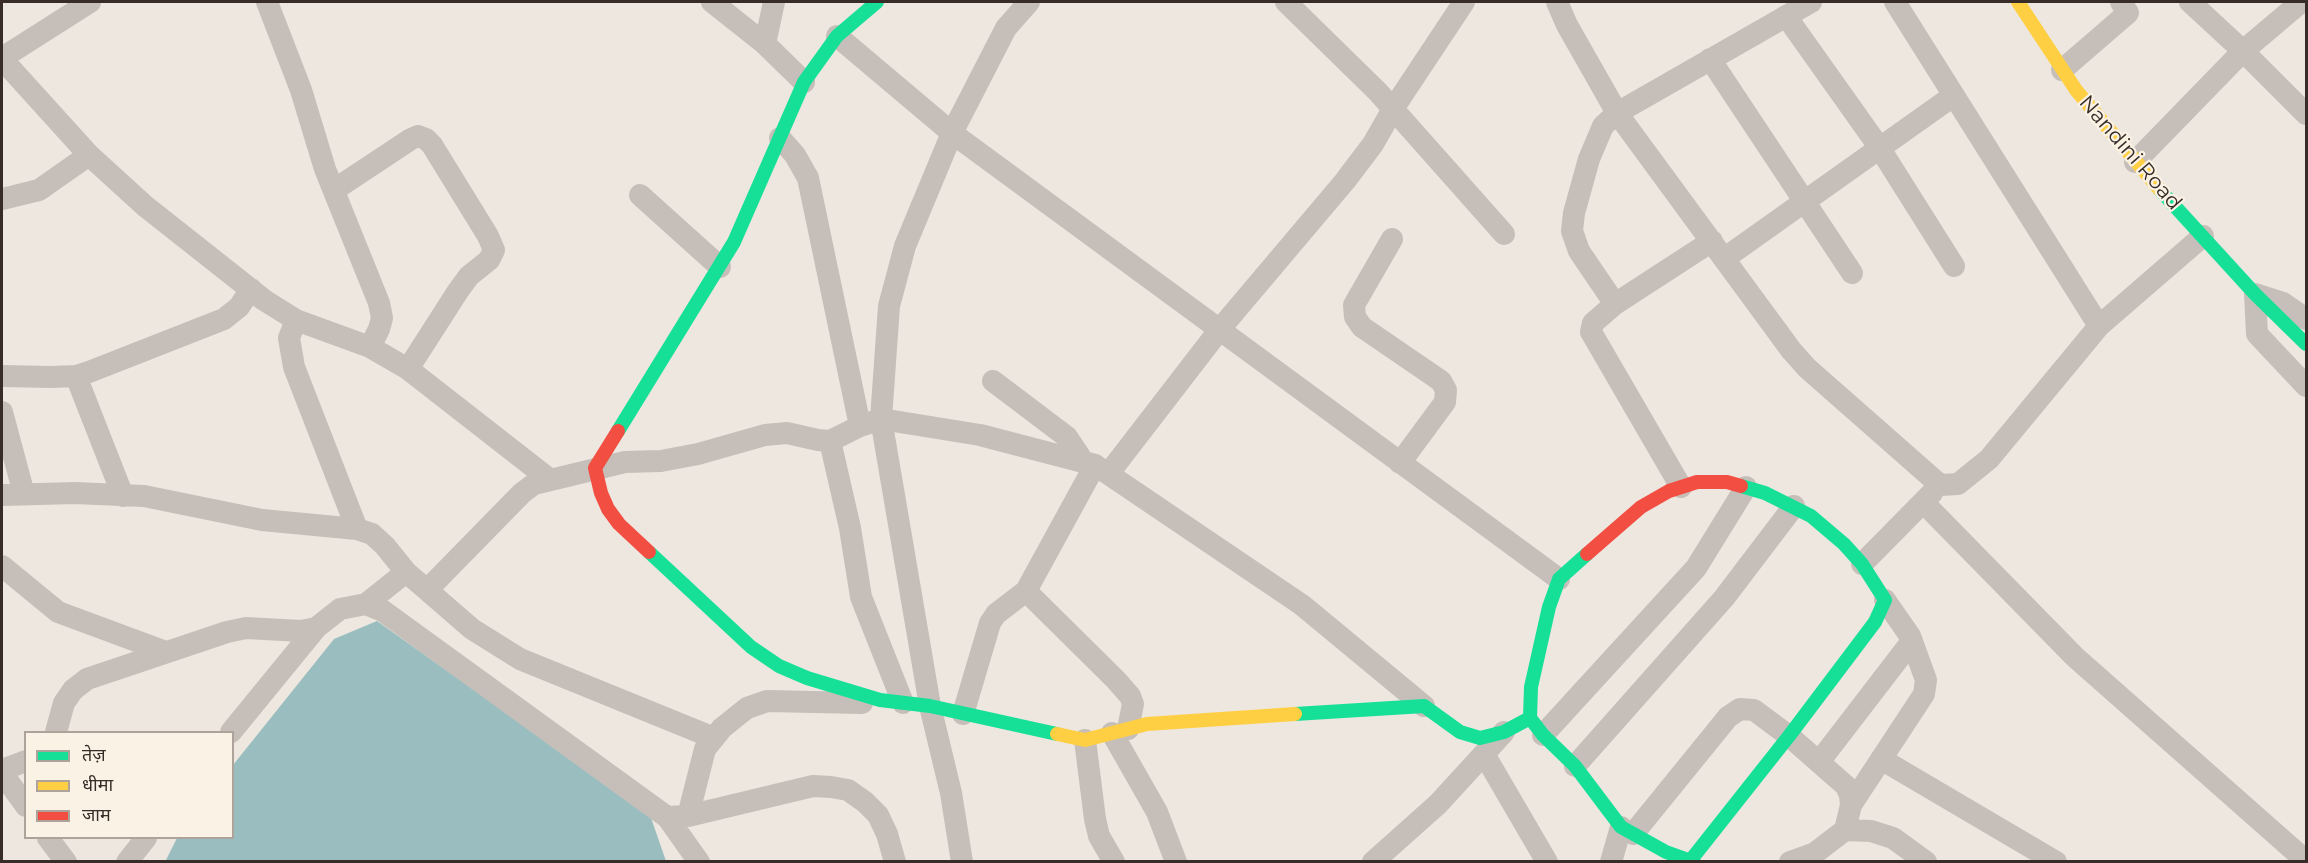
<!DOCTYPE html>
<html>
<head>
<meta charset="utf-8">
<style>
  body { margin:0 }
  #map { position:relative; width:2308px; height:863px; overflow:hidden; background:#ede7df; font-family:Montserrat,"Noto Sans Devanagari",sans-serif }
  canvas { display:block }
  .frame { position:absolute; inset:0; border:3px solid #372c27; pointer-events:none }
  .legend { position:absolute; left:24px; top:731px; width:210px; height:108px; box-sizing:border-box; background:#fbf2e6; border:2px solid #ada39a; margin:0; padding:8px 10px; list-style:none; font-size:18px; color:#372c27 }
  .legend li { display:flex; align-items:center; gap:12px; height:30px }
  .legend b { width:30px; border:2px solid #ada39a }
</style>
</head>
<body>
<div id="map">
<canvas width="2308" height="863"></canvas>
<div class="frame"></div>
<ul class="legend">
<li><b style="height:8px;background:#16e098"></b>तेज़</li>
<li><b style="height:8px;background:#ffcf43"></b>धीमा</li>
<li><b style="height:8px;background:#f24e42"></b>जाम</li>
</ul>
</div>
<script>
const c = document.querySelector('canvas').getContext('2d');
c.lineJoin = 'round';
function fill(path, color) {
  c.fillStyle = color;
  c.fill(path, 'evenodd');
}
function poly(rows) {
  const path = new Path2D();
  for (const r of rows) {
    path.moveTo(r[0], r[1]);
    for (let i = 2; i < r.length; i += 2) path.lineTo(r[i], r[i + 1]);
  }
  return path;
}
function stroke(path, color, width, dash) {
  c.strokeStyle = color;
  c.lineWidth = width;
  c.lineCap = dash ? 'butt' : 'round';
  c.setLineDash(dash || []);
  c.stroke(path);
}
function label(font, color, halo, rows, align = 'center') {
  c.font = font + ' Montserrat,sans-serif';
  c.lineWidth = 4.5;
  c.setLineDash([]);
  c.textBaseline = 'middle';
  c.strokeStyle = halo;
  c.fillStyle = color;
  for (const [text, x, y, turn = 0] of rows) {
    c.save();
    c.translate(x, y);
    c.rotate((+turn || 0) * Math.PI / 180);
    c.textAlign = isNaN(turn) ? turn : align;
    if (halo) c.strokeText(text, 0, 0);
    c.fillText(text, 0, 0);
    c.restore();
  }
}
const water = poly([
  [377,621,650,815,666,861,165,862,177,838,232,838,233,765,334,639]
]);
const street = poly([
  [267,2,301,90,325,169,379,303,382,318,379,329,370,347],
  [712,2,765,44,804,82],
  [1286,2,1378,92,1504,234],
  [1557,2,1567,25,1617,113,1791,350,1807,368,1940,485,1958,484,1989,459,2099,326,2203,236],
  [1895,2,2099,326],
  [2190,2,2243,51,2306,114],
  [1786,16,1879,147,1954,266],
  [837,36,952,133,1559,579],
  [765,44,774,2],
  [2,58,90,2],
  [2,59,89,155,145,206,264,300,296,320,370,347,408,369,549,479],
  [1710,59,1852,273],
  [2062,70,2128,13,2121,2],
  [780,138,795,155,808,178,860,426],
  [2135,162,2243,51,2301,2],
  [334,190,411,139,418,136,426,139,432,145,488,236,494,250,489,260,469,276,458,291,408,369],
  [640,195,720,267],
  [2,199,39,190,89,155],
  [1392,239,1354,305,1355,317,1362,327,1441,381,1446,390,1445,402,1400,463],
  [1725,258,1953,96],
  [1615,304,1712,241],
  [2306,319,2283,303,2255,294,2257,334,2306,386],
  [296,320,289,338,294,367,357,529],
  [2,376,51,377,76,376,89,372,224,319,239,307,251,289],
  [76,376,123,496],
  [993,381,1067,437,1083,461],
  [2,412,24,494],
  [830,441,850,528,861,597,903,703],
  [1109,473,1220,329,1345,181,1373,144,1393,109,1464,2],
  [1681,487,1591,332,1593,323,1615,304,1579,251,1572,231,1574,213,1589,159,1603,126,1617,113,1811,2],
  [2,495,75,493,144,496,262,520,357,529,372,534,385,546,406,572],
  [1923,502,2075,657,2306,861],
  [1862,564,1932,493],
  [2,566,58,612,166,652],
  [427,590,472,629,520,659,714,738],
  [1026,591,1116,680,1130,696,1133,704,1128,729],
  [366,604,406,572,427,590,522,493,534,484,625,462,661,461,698,454,765,435,787,433,818,440,830,441,860,426,881,419,980,435,1095,465,1302,605,1424,706],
  [963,714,990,623,996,614,1026,591,1095,465],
  [56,732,64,703,73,690,87,679,227,632,246,628,301,631,316,628,340,609,366,604,383,611,667,817,699,862],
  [231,732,316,628],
  [1112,733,1157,812,1176,862],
  [1543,735,1696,568,1746,487],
  [1085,740,1095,819,1099,836,1114,862],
  [1484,754,1547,862],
  [1881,759,2056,862],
  [1819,762,1912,641],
  [1575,766,1724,598,1794,506],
  [2,770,26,761],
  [2,773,26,806],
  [1851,805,1924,694,1926,680,1910,636,1885,600],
  [688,816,705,749,722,728,747,708,767,701,862,703],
  [667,817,688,816,813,786,831,787,848,790,865,802,878,815,887,834,895,862],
  [1845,830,1871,831,1893,838,1926,862],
  [1633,834,1728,717,1740,709,1754,710,1789,736,1846,786,1850,795,1851,805,1845,830,1815,853,1790,862],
  [48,838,66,862],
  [127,862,146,838],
  [962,862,951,793,930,706,881,419,889,306,905,246,952,133,1006,28,1029,2],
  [1373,862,1438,804,1504,732],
  [1611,862,1621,827]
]);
const fast = poly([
  [2160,190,2255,294,2306,344],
  [618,431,734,242,804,82,837,36,877,2],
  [649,552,751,647,779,666,807,678,880,700,930,706,1057,734],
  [1587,554,1559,579,1549,607,1531,687,1530,718,1543,735,1575,766,1621,827,1666,852,1694,862],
  [1295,714,1424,706,1460,732,1480,738,1504,732,1530,718],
  [1690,861,1789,736,1875,622,1885,600,1862,564,1844,544,1811,516,1765,493,1741,486]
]);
const slow = poly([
  [2018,2,2076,90,2160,190],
  [1057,734,1085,740,1147,724,1295,714]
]);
const jam = poly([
  [618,431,595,468,601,493,608,509,619,524,649,552],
  [1587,554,1641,507,1669,491,1697,482,1727,482,1741,486]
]);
const streetNames = [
  ["Nandini Road",2130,153,49]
];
fill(water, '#9abec0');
stroke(street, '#c6bfb9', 22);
stroke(fast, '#16e098', 14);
stroke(slow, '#ffcf43', 14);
stroke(jam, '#f24e42', 14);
label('21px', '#372c27', '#fbf2e6', streetNames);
</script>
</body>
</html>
